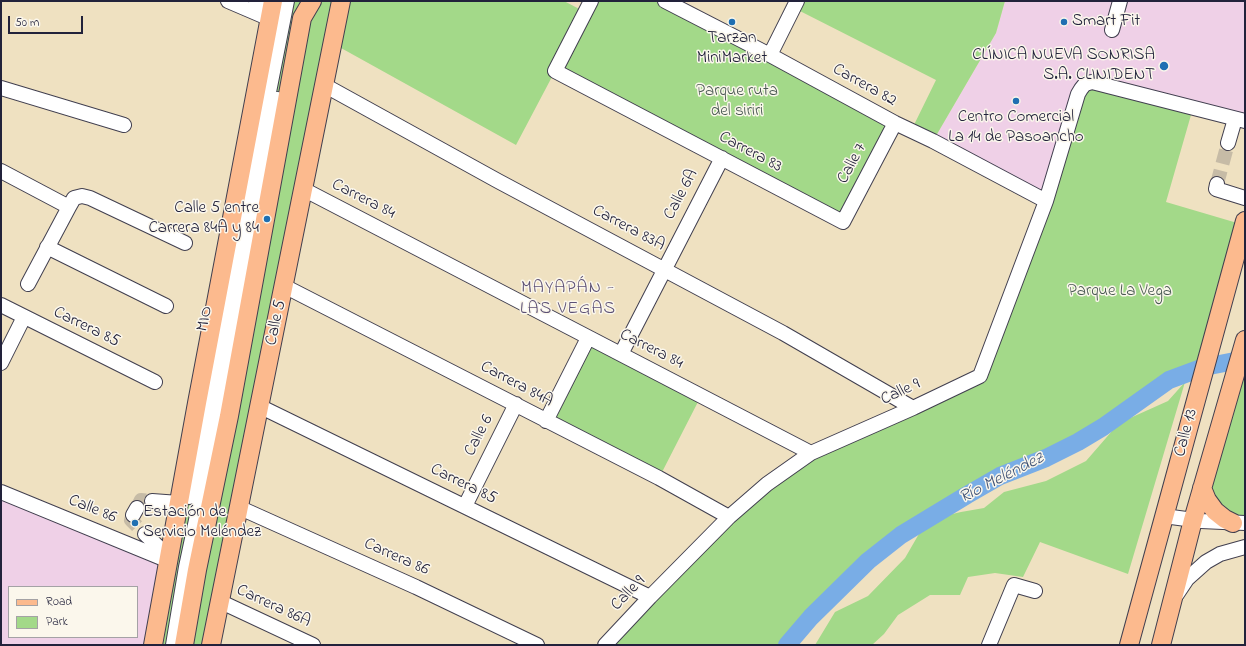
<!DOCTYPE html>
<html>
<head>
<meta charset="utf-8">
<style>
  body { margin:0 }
  #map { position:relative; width:1246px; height:646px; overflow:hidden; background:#efe1c1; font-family:"Indie Flower",sans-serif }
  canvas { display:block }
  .frame { position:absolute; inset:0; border:2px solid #22223b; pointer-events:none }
  .legend { position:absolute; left:8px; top:586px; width:130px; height:52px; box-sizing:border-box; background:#fbf7ec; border:1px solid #a4a2a5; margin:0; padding:5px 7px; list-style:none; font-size:12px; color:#22223b }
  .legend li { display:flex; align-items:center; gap:8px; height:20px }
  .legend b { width:20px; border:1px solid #a4a2a5 }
  .scale { position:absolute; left:8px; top:16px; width:75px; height:18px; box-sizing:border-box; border:2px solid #22223b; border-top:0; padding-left:5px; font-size:12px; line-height:14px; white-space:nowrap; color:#22223b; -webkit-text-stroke:3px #fbf7ec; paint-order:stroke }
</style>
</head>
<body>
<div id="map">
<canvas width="1246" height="646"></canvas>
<div class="frame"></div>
<ul class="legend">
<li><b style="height:5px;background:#fcba8e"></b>Road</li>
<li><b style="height:11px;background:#a3d989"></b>Park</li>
</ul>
<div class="scale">50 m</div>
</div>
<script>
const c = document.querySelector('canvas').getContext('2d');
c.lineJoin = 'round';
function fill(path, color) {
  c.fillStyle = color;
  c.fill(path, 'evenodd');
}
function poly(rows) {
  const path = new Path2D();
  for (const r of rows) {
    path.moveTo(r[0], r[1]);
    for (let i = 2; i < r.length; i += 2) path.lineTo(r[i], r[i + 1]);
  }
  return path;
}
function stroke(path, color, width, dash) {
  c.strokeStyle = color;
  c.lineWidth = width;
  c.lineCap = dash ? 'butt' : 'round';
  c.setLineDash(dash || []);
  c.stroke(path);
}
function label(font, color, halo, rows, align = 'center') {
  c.font = font + ' "Indie Flower",sans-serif';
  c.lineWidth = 3;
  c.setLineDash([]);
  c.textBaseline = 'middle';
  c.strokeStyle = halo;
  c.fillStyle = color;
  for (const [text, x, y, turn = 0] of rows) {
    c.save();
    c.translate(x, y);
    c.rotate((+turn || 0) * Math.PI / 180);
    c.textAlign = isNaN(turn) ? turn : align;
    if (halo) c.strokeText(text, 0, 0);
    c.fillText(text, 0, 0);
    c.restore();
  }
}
const built = poly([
  [1005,1,1245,1,1245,121,1092,82,1046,201,933,141,996,33],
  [1,492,169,561,153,645,1,645],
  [9,587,137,587,137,637,9,637]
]);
const green = poly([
  [287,1,564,1,585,12,591,1,665,1,895,123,843,222,554,73,516,145,332,43,211,645,162,645,175,563],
  [797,1,1005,1,996,33,933,141,911,131,936,80,794,8],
  [1085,84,1193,108,1166,202,1244,225,1204,367,1169,380,1103,427,1078,442,1046,458,1000,476,967,495,901,535,868,561,811,617,787,645,605,645,729,517,811,453,980,376],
  [588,338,701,396,659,478,546,421],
  [1245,340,1245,523,1207,500],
  [1185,382,1128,574,1040,542,1023,577,995,573,968,577,960,595,930,595,898,615,884,634,872,645,815,645,835,612,868,596,905,558,927,520,961,512,984,508,1004,492,1046,481,1086,461,1119,423,1168,401]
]);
const river = poly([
  [787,645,811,617,868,561,901,535,967,495,1000,476,1046,458,1078,442,1103,427,1169,380,1204,367,1245,359]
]);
const minorTunnel = poly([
  [1217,184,1228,143],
  [137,508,141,500,152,501],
  [133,515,131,520,145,534]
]);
const minor = poly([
  [228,1,270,19,280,20],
  [256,1,272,8],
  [591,1,555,71,843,222,895,123],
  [665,1,770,55,895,123,933,141,1046,201],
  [1112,30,1120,1],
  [770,55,797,1],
  [324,85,498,181,783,333,913,408],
  [1,88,124,125],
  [1228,143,1235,119],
  [1,171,69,207],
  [1217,184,1216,189,1245,198],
  [303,189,811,453],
  [47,247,166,306],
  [28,284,69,207,74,198,82,196,90,198,185,243],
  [284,286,659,478,729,517],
  [1,305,155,382],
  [621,354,722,158],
  [1,363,24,317],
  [259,406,650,597],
  [546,421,588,338],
  [1,492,169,561],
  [189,497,287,1],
  [152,501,179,503],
  [465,506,516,404],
  [238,507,416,587,537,645],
  [133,515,137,508],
  [1164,516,1201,521,1245,523],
  [145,534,169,557],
  [1177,594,1187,579,1206,562,1220,554,1245,547],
  [219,601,313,645],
  [173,645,186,567,219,412,277,99],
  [605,645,650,597,729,517,767,484,811,453,913,408,980,376,1046,201,1078,94,1081,89,1085,84,1092,82,1245,121],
  [989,645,1014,585,1035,591]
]);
const major = poly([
  [1202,488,1207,500,1215,511,1225,519,1233,523],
  [153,645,197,403,273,1],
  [184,645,197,570,229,416,302,18,312,1],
  [211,645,341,1],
  [1129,645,1245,221],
  [1161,645,1193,520,1245,340]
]);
const markers = [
  [732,22,4,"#1f6fb2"],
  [1064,22,4,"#1f6fb2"],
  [1164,66,5,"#1f6fb2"],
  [1016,101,4,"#1f6fb2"],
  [267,219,4,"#1f6fb2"],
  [135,523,4,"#1f6fb2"]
];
const poiNames = [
  ["Smart Fit",1072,22],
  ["Tarzan",732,39,"center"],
  ["MiniMarket",732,59,"center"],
  ["CLÍNICA NUEVA SONRISA",1155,56,"right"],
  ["S.A. CLINIDENT",1155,76,"right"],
  ["Centro Comercial",1016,118,"center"],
  ["La 14 de Pasoancho",1016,138,"center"],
  ["Calle 5 entre",259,209,"right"],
  ["Carrera 84A y 84",259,229,"right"],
  ["Estación de",143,513],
  ["Servicio Meléndez",143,533]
];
const streetNames = [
  ["Carrera 82",864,86,29],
  ["Carrera 83",750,153,28],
  ["Calle 7",853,164,-62],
  ["Calle 6A",682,195,-62],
  ["Carrera 84",363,200,27],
  ["Carrera 83A",628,229,28],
  ["MIO",206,319,-79],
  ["Calle 5",277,323,-78],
  ["Carrera 85",86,328,26],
  ["Carrera 84",651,350,27],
  ["Carrera 84A",516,385,28],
  ["Calle 9",901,393,-25],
  ["Calle 13",1187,433,-75],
  ["Calle 6",480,436,-63],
  ["Carrera 85",463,485,26],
  ["Calle 86",92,510,22],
  ["Carrera 86",396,558,24],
  ["Calle 9",629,594,-46],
  ["Carrera 86A",273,607,25]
];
const parkNames = [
  ["Parque ruta",737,92],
  ["del siriri",737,112],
  ["Parque La Vega",1120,292]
];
const neighbourhoodNames = [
  ["MAYAPÁN -",568,289],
  ["LAS VEGAS",568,310]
];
const waterNames = [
  ["Río Meléndez",1002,479,-27]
];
fill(built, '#efd0e7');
fill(green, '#a3d989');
stroke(river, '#79ade6', 18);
stroke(minorTunnel, '#c6bba6', 14, [14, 7]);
stroke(minor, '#413f4f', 16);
stroke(major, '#413f4f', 20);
stroke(minor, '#fff', 14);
stroke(major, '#fcba8e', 18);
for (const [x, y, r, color] of markers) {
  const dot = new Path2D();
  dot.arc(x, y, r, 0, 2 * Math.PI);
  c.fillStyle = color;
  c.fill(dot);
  stroke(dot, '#fbf7ec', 1.5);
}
label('17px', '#22223b', '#fbf7ec', poiNames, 'left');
label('17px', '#22223b', '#fbf7ec', streetNames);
label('17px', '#495952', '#fbf7ec', parkNames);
c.letterSpacing = '1px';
label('18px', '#5c5075', '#fbf7ec', neighbourhoodNames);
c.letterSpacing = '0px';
label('italic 18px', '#405377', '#fbf7ec', waterNames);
</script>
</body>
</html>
